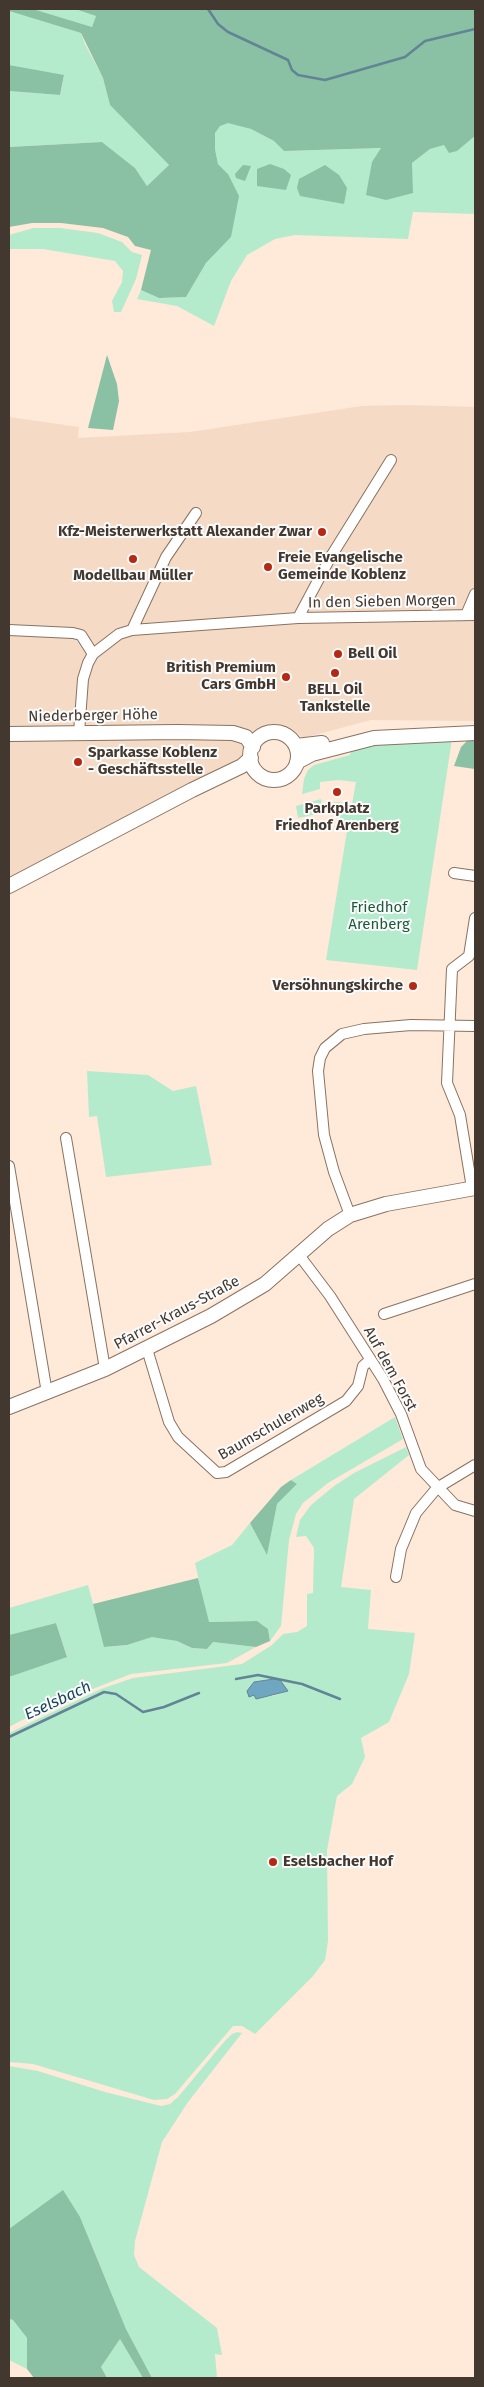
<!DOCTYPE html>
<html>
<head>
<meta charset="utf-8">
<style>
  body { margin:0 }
  #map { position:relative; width:484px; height:2387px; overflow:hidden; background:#ffe9d9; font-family:"Fira Sans",sans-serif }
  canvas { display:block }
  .frame { position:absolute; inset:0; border:10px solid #42382f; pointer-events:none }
</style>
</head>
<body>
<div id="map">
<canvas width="484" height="2387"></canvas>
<div class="frame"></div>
</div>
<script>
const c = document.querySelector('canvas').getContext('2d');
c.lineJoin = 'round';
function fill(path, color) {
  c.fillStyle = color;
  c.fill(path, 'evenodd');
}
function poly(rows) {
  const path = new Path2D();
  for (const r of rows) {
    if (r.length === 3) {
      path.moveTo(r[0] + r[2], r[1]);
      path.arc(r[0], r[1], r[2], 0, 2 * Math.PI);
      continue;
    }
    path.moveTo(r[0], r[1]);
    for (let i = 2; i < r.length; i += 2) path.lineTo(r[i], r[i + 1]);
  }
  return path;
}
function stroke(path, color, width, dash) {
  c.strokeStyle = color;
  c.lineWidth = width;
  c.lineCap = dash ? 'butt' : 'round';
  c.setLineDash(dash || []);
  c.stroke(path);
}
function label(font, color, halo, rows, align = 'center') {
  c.font = font + ' "Fira Sans",sans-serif';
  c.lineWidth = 4;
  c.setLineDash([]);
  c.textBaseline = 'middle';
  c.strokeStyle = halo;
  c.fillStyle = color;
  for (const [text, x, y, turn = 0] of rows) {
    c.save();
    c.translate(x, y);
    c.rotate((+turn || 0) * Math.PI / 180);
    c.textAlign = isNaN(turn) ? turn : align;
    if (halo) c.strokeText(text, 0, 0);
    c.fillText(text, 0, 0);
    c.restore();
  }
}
const built = poly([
  [407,405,475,407,475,721,371,720,303,738,296,732,271,726,252,739,245,760,9,880,9,417,79,427,78,438,190,432,362,406]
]);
const green = poly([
  [33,9,75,9,96,16,92,27],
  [9,11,81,33,85,44,103,78,110,105,169,165,147,186,135,168,102,142,9,147,9,91,60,95,64,76,9,65],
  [228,122,251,129,274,141,284,151,382,148,412,163,430,149,444,145,457,151,475,136,475,214,413,212,408,239,295,235,275,239,247,255,231,281,214,326,177,306,137,299,141,290,159,298,186,297,206,263,231,237,228,174,218,164,215,149,215,133,219,126],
  [33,228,60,228,98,233,122,242,132,252,142,255,136,279,121,312,114,312,112,301,122,282,123,271,115,261,43,249,9,249,9,235],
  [452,739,417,970,326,960,348,825,332,811,298,818,296,806,321,799,322,804,338,802,352,804,356,782,338,780,320,782,320,789,302,794,304,779,308,770,314,765,350,755,351,750,386,744],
  [87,1071,148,1075,173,1091,196,1086,212,1165,106,1177,97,1116,89,1117],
  [395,1417,403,1439,328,1483,303,1503,296,1514,289,1540,281,1626,270,1641,268,1629,257,1621,208,1622,195,1563,232,1545,250,1523,267,1554,277,1504,297,1484,291,1480],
  [406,1447,409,1455,354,1499,341,1587,371,1590,368,1629,415,1633,409,1674,389,1722,361,1738,365,1757,352,1784,337,1796,327,1850,328,1941,325,1960,313,1976,255,2034,242,2026,233,2026,175,2094,167,2099,154,2100,33,2064,9,2062,9,1733,101,1689,133,1678,242,1664,272,1645,283,1634,297,1632,307,1626,307,1594,313,1593,314,1548,306,1536,296,1537,300,1520,311,1505,334,1486,354,1473],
  [274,1679,280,1680,287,1691,273,1696,254,1695,250,1689,254,1682],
  [88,1585,105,1647,127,1645,154,1636,177,1641,192,1648,207,1649,213,1642,256,1647,227,1663,131,1674,49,1706,9,1727,9,1677,67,1656,56,1623,9,1635,9,1608],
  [237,2032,242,2033,188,2102,162,2142,135,2241,134,2255,139,2267,217,2328,222,2355,215,2354,217,2378,152,2378,126,2329,80,2217,9,2229,9,2066,38,2071,105,2092,161,2106,170,2104,178,2097,224,2042,232,2034],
  [9,2319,13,2320,27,2338,27,2369,9,2360],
  [120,2339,137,2368,143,2378,107,2378,101,2367]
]);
const forest = poly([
  [9,9,33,9,92,27,96,16,75,9,475,9,475,136,457,151,449,153,444,145,430,149,412,163,413,193,386,200,366,195,372,162,381,148,284,151,274,141,251,129,228,123,220,126,215,133,215,149,218,164,228,174,239,196,231,237,206,263,186,297,159,298,141,290,151,250,135,246,128,237,103,228,61,223,32,223,9,227,9,147,102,142,135,168,147,186,169,165,110,105,103,78,81,33,9,11],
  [9,65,64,75,60,95,9,91],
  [270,164,284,169,291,175,286,190,257,186,257,169],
  [243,165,251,166,245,181,236,178,235,174],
  [325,165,339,175,347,188,344,204,300,196,297,188,299,179],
  [107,355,117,384,119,401,113,430,88,428],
  [469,739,475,739,475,769,454,766,461,747],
  [291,1480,297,1484,277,1504,267,1555,250,1523,281,1487],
  [198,1578,209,1622,257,1621,268,1629,270,1641,256,1647,213,1642,207,1649,192,1648,177,1641,152,1637,127,1645,104,1647,93,1604],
  [56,1623,67,1657,9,1677,9,1635],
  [63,2190,80,2217,126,2329,152,2378,143,2378,120,2339,101,2367,107,2378,34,2378,27,2369,27,2338,13,2320,9,2319,9,2229]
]);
const water = poly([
  [274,1679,280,1680,288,1691,256,1699,254,1695,249,1697,247,1691,254,1682,274,1679]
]);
const stream = poly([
  [208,9,218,24,228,32,288,60,292,70,298,75,325,80,405,57,425,41,475,29],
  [236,1679,258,1675,302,1684,340,1699],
  [9,1737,104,1692,116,1694,143,1712,164,1707,199,1693]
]);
const street = poly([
  [466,615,475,594],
  [298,618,330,558,391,460],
  [9,630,73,633,81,635,93,654],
  [132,630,166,557,196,513],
  [79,733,83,679,88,663,93,654,119,634,132,630,298,618,475,615],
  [454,873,475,876],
  [66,1138,105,1369],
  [9,1166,47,1393],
  [472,1188,460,1115,447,1083,452,969,469,956,475,918],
  [350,1215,334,1172,324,1135,318,1071,320,1058,325,1048,342,1034,364,1029,411,1025,475,1026],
  [299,1255,330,1296,383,1379,401,1414,421,1469,455,1505,475,1511],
  [384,1314,475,1284],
  [147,1349,169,1422,178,1437,217,1473,226,1472,346,1401,358,1386,363,1366,370,1360],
  [396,1577,401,1549,416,1513,437,1488,475,1465]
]);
const secondary = poly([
  [274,756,24],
  [9,734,177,732,233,733,246,737,253,747],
  [296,746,322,743],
  [297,762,312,754,374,738,475,733],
  [9,886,192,790,242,766,251,758],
  [9,1407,105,1369,211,1316,265,1284,328,1229,350,1215,386,1204,475,1188]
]);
const markers = [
  [322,532,5,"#b52813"],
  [133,559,5,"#b52813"],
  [268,567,5,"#b52813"],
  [338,654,5,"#b52813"],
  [335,673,5,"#b52813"],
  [286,677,5,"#b52813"],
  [78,762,5,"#b52813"],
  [337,792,5,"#b52813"],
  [413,986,5,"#b52813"],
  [273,1862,5,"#b52813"]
];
const poiNames = [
  ["Kfz-Meisterwerkstatt Alexander Zwar",312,532,"right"],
  ["Freie Evangelische",278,558],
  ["Gemeinde Koblenz",278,575],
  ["Modellbau Müller",133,576,"center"],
  ["Bell Oil",348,654],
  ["British Premium",276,668,"right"],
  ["Cars GmbH",276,685,"right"],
  ["BELL Oil",335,690,"center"],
  ["Tankstelle",335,707,"center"],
  ["Sparkasse Koblenz",88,753],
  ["- Geschäftsstelle",88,770],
  ["Parkplatz",337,809,"center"],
  ["Friedhof Arenberg",337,826,"center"],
  ["Versöhnungskirche",403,986,"right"],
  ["Eselsbacher Hof",283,1862]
];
const streetNames = [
  ["In den Sieben Morgen",382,602,-1],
  ["Niederberger Höhe",93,716,-1],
  ["Pfarrer-Kraus-Straße",177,1313,-28],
  ["Auf dem Forst",390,1369,61],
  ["Baumschulenweg",271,1427,-30]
];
const parkNames = [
  ["Friedhof",379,908],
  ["Arenberg",379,925]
];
const waterNames = [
  ["Eselsbach",58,1701,-25]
];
fill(built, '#f5dac6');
fill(green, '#b4ebcd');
fill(forest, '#8ac0a3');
fill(water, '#6fa6c1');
stroke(water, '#628595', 1);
stroke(stream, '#628595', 2.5);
stroke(street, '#8a7260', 12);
stroke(secondary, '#8a7260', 16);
stroke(street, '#fff', 10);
stroke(secondary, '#fff', 14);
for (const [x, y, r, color] of markers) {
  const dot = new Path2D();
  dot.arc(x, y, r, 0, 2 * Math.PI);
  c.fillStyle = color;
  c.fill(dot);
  stroke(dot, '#fbfbfb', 2);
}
label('bold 15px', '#42382f', '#fbfbfb', poiNames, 'left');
label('15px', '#42382f', '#fbfbfb', streetNames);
label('15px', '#1b5b3e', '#fbfbfb', parkNames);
label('italic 16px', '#17465a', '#fbfbfb', waterNames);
</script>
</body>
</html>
